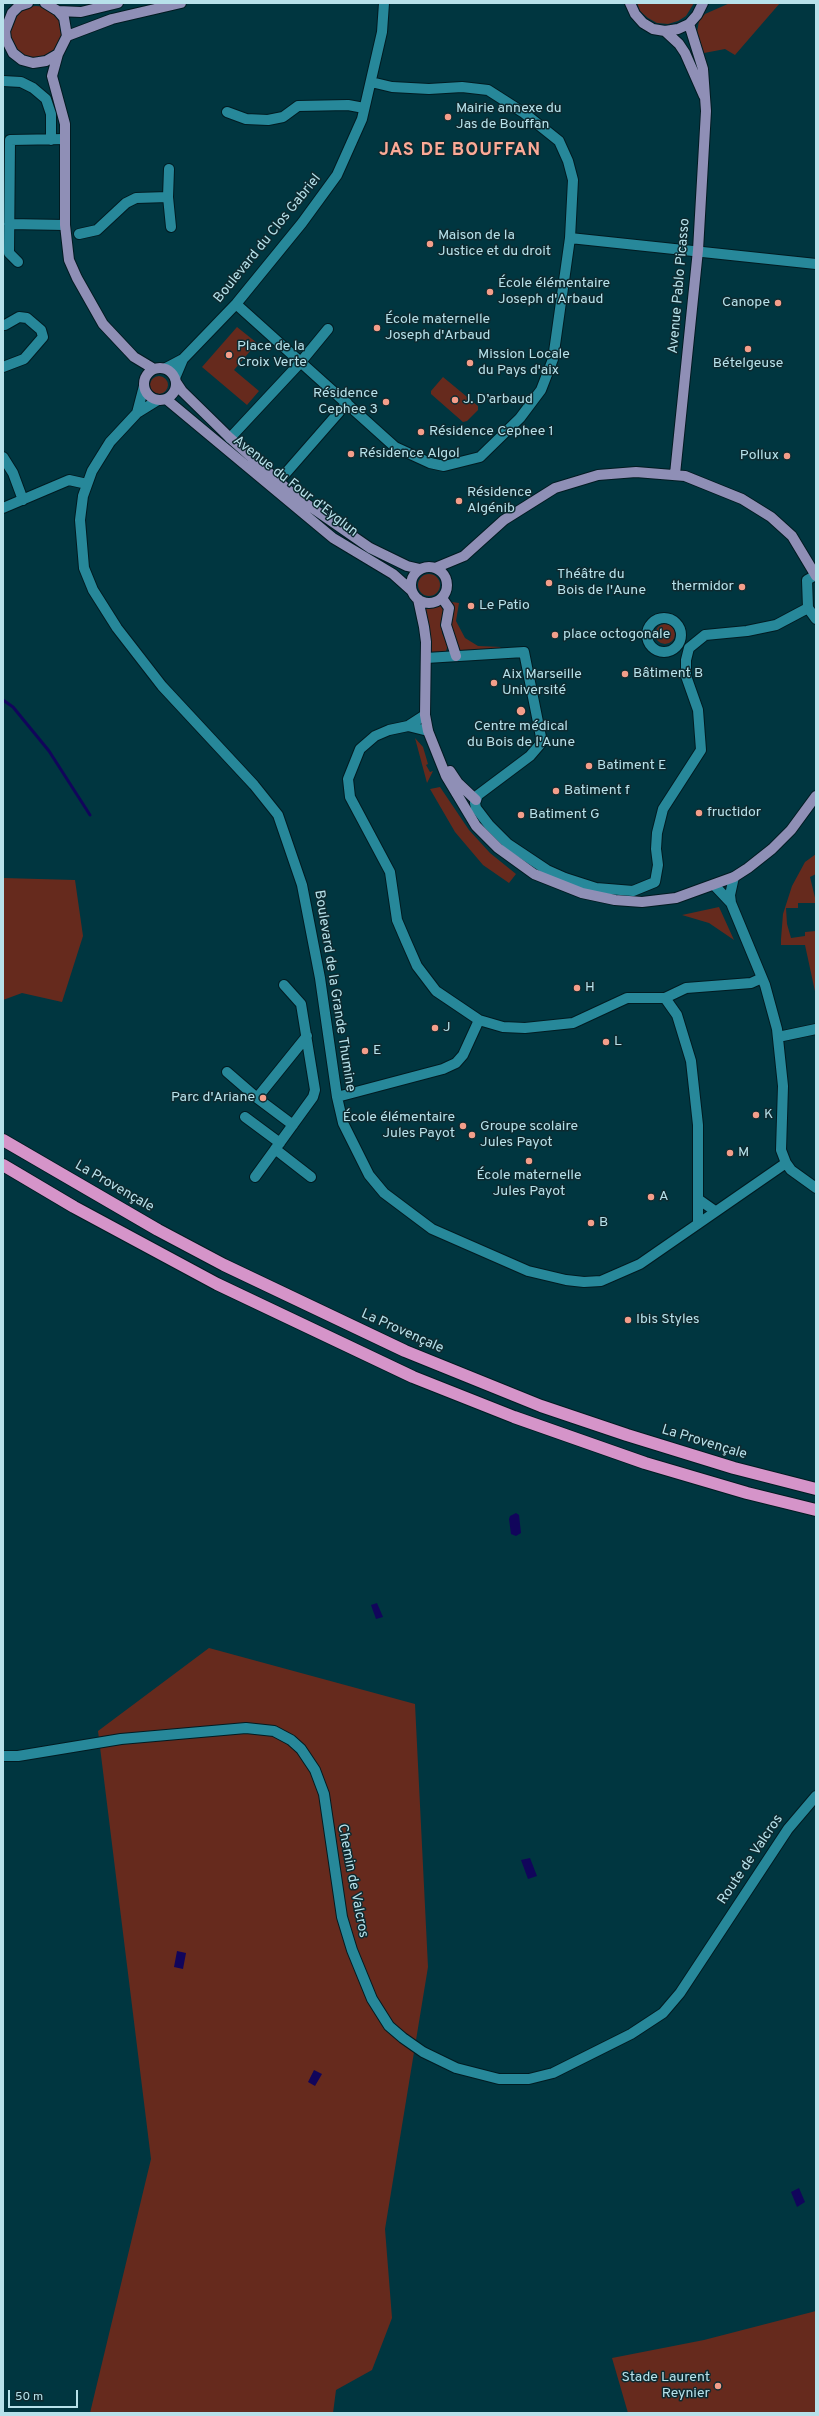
<!DOCTYPE html>
<html>
<head>
<meta charset="utf-8">
<style>
  body { margin:0 }
  #map { position:relative; width:819px; height:2416px; overflow:hidden; background:#003640; font-family:Overpass,sans-serif }
  canvas { display:block }
  .frame { position:absolute; inset:0; border:4px solid #b7e1ea; pointer-events:none }
  .scale { position:absolute; left:8px; top:2390px; width:70px; height:18px; box-sizing:border-box; border:2px solid #b7e1ea; border-top:0; padding-left:5px; font-size:12px; line-height:14px; white-space:nowrap; color:#b7e1ea; -webkit-text-stroke:3px #0d2a30; paint-order:stroke }
</style>
</head>
<body>
<div id="map">
<canvas width="819" height="2416"></canvas>
<div class="frame"></div>
<div class="scale">50 m</div>
</div>
<script>
const c = document.querySelector('canvas').getContext('2d');
c.lineJoin = 'round';
function fill(path, color) {
  c.fillStyle = color;
  c.fill(path, 'evenodd');
}
function poly(rows) {
  const path = new Path2D();
  for (const r of rows) {
    if (r.length === 3) {
      path.moveTo(r[0] + r[2], r[1]);
      path.arc(r[0], r[1], r[2], 0, 2 * Math.PI);
      continue;
    }
    path.moveTo(r[0], r[1]);
    for (let i = 2; i < r.length; i += 2) path.lineTo(r[i], r[i + 1]);
  }
  return path;
}
function stroke(path, color, width, dash) {
  c.strokeStyle = color;
  c.lineWidth = width;
  c.lineCap = dash ? 'butt' : 'round';
  c.setLineDash(dash || []);
  c.stroke(path);
}
function label(font, color, halo, rows, align = 'center') {
  c.font = font + ' Overpass,sans-serif';
  c.lineWidth = 3;
  c.setLineDash([]);
  c.textBaseline = 'middle';
  c.strokeStyle = halo;
  c.fillStyle = color;
  for (const [text, x, y, turn = 0] of rows) {
    c.save();
    c.translate(x, y);
    c.rotate((+turn || 0) * Math.PI / 180);
    c.textAlign = isNaN(turn) ? turn : align;
    if (halo) c.strokeText(text, 0, 0);
    c.fillText(text, 0, 0);
    c.restore();
  }
}
const green = poly([
  [637,3,694,3,686,16,678,21,668,24,657,23,648,18,640,11],
  [730,3,780,3,735,55,725,49,704,53,697,32,699,21,705,14],
  [36,32,26],
  [237,327,257,343,234,370,259,391,247,405,202,367],
  [159,385,9],
  [443,377,478,406,478,410,467,421,463,422,431,394,431,391],
  [429,585,11],
  [452,602,459,603,456,621,465,638,478,646,501,647,498,650,461,653,451,626],
  [444,605,445,611,442,633,448,645,446,651,437,654,427,652,424,612,426,609],
  [665,634,10],
  [415,738,423,747,428,764,426,765,430,772,433,771,427,783],
  [440,787,469,830,490,853,516,874,509,883,483,865,455,832,430,789],
  [816,854,816,874,810,877,816,902,816,914,815,903,798,903,798,908,786,908,787,924,791,938,805,936,805,932,816,931,816,996,805,945,781,945,781,939,783,914,792,886,805,862],
  [3,878,75,880,83,936,62,1002,22,993,3,1000],
  [719,907,734,940,709,923,682,915],
  [209,1648,415,1704,428,1967,385,2229,392,2318,372,2370,336,2390,333,2413,90,2413,151,2159,98,1731],
  [816,2311,816,2413,628,2413,612,2358,704,2340]
]);
const water = poly([
  [516,1513,519,1515,521,1533,516,1536,511,1534,509,1519,510,1516],
  [377,1603,383,1617,376,1619,371,1605],
  [530,1858,537,1876,528,1879,521,1860],
  [177,1951,186,1953,183,1969,174,1967],
  [314,2070,322,2074,315,2086,308,2082],
  [799,2188,805,2202,797,2207,791,2192]
]);
const stream = poly([
  [3,700,13,707,49,751,90,815]
]);
const minor = poly([
  [3,81,21,82,33,88,46,99,51,114,51,140],
  [227,112,246,119,268,120,283,117,298,106,348,105,364,108],
  [168,197,171,227],
  [9,224,65,225],
  [79,234,97,230,126,203,136,198,168,197,169,169],
  [570,238,816,264],
  [18,262,9,253,10,140,65,139],
  [236,304,395,447,430,463,444,466,480,457,520,418,541,390,553,359,570,238,573,180,568,161,559,141,524,113,488,90,462,87,429,89,392,87,371,82],
  [3,367,24,359,43,337,41,330,27,318,19,317,5,325],
  [166,368,183,359],
  [175,378,183,359,236,304,302,223,337,175,362,119,382,32,384,3],
  [158,400,137,413,110,442,92,471,83,496,80,520,84,568,93,590,117,628,162,686,254,785,278,815,302,885,320,978,337,1097,343,1123,369,1175,384,1193,432,1229,528,1271,566,1280,584,1282,601,1281,640,1264,786,1163],
  [137,413,144,386],
  [230,438,300,363,328,329],
  [3,457,13,473,23,500],
  [278,482,347,403],
  [3,508,69,480,87,484],
  [816,575,807,580,808,608,816,619],
  [664,635,17],
  [426,658,524,652,542,742,530,756,478,795,475,803,476,808,489,825,508,844,547,870,565,878,596,888,633,891,655,882,658,865,656,849,657,833,663,809,701,750,698,710,686,676,686,660,689,648,705,635,747,631,776,625,808,608],
  [425,715,408,726,428,731],
  [408,726,389,730,375,736,360,749,348,779,350,797,390,872,397,920,406,941,417,966,436,991,479,1020,503,1027,525,1028,573,1023,627,998,665,998,686,988,751,983,762,978],
  [734,877,730,895,731,903,765,985,777,1029,783,1086,781,1150,786,1163,791,1170,816,1188],
  [714,885,731,903],
  [665,998,677,1015,691,1061,698,1125,698,1199],
  [778,1037,816,1029],
  [227,1072,257,1098],
  [337,1097,443,1069,456,1063,463,1055,479,1020],
  [245,1117,280,1143],
  [293,1125,257,1098,307,1036],
  [275,1149,311,1177],
  [255,1177,313,1097,315,1090,301,1004,284,985],
  [698,1223,698,1199,715,1211],
  [3,1756,18,1756,121,1739,246,1728,274,1731,291,1740,301,1749,315,1770,324,1794,342,1917,352,1950,372,1999,389,2026,403,2038,423,2052,456,2068,499,2079,529,2079,553,2073,631,2034,663,2013,680,1993,788,1829,816,1796]
]);
const major = poly([
  [28,3,19,6,12,13,5,31,6,39,13,53,22,60,33,63,46,61,58,54,67,36,64,18,58,11,45,3],
  [630,3,635,14,643,23,653,29,665,31,678,29,689,24,697,15,703,3],
  [58,11,81,12,118,3],
  [665,31,679,44,685,53,704,96],
  [67,36,112,19,181,3],
  [58,54,52,76,65,124,65,225,69,260,77,278,103,324,134,357,154,369],
  [160,384,16],
  [176,382,182,391,230,438,295,496,370,548,407,566,420,569],
  [166,399,333,538,393,574,412,591],
  [675,474,698,250,706,111,703,69,689,24],
  [429,585,18],
  [435,568,464,556,504,520,555,488,598,475,636,472,685,476,742,499,771,517,792,536,816,576],
  [442,598,449,608,446,625,456,656],
  [418,599,424,627,426,642,425,715,428,731,446,776,476,826,498,848,534,874,582,893,615,900,642,902,676,898,734,877,748,868,772,849,791,830,816,796],
  [450,771,458,783,476,800]
]);
const highway = poly([
  [3,1140,158,1230,224,1265,405,1351,541,1406,627,1435,734,1468,816,1489],
  [3,1165,74,1207,217,1284,413,1377,514,1417,645,1463,747,1493,816,1510]
]);
const markers = [
  [448,117,4,"#f49e8a"],
  [430,244,4,"#f49e8a"],
  [490,292,4,"#f49e8a"],
  [778,303,4,"#f49e8a"],
  [377,328,4,"#f49e8a"],
  [748,349,4,"#f49e8a"],
  [229,355,4,"#f49e8a"],
  [470,363,4,"#f49e8a"],
  [455,400,4,"#f49e8a"],
  [386,402,4,"#f49e8a"],
  [421,432,4,"#f49e8a"],
  [351,454,4,"#f49e8a"],
  [787,456,4,"#f49e8a"],
  [459,501,4,"#f49e8a"],
  [549,583,4,"#f49e8a"],
  [742,587,4,"#f49e8a"],
  [471,606,4,"#f49e8a"],
  [555,635,4,"#f49e8a"],
  [625,674,4,"#f49e8a"],
  [494,683,4,"#f49e8a"],
  [521,711,5,"#f49e8a"],
  [589,766,4,"#f49e8a"],
  [556,791,4,"#f49e8a"],
  [699,813,4,"#f49e8a"],
  [521,815,4,"#f49e8a"],
  [577,988,4,"#f49e8a"],
  [435,1028,4,"#f49e8a"],
  [606,1042,4,"#f49e8a"],
  [365,1051,4,"#f49e8a"],
  [263,1098,4,"#f49e8a"],
  [756,1115,4,"#f49e8a"],
  [463,1126,4,"#f49e8a"],
  [472,1135,4,"#f49e8a"],
  [730,1153,4,"#f49e8a"],
  [529,1161,4,"#f49e8a"],
  [651,1197,4,"#f49e8a"],
  [591,1223,4,"#f49e8a"],
  [628,1320,4,"#f49e8a"],
  [718,2386,4,"#f49e8a"]
];
const poiNames = [
  ["Mairie annexe du",456,109],
  ["Jas de Bouffan",456,125],
  ["Maison de la",438,236],
  ["Justice et du droit",438,252],
  ["École élémentaire",498,284],
  ["Joseph d'Arbaud",498,300],
  ["Canope",770,303,"right"],
  ["École maternelle",385,320],
  ["Joseph d'Arbaud",385,336],
  ["Place de la",237,347],
  ["Croix Verte",237,363],
  ["Mission Locale",478,355],
  ["du Pays d'aix",478,371],
  ["Bételgeuse",748,364,"center"],
  ["Résidence",378,394,"right"],
  ["Cephee 3",378,410,"right"],
  ["J. D’arbaud",463,400],
  ["Résidence Cephee 1",429,432],
  ["Résidence Algol",359,454],
  ["Pollux",779,456,"right"],
  ["Résidence",467,493],
  ["Algénib",467,509],
  ["Théâtre du",557,575],
  ["Bois de l'Aune",557,591],
  ["thermidor",734,587,"right"],
  ["Le Patio",479,606],
  ["place octogonale",563,635],
  ["Bâtiment B",633,674],
  ["Aix Marseille",502,675],
  ["Université",502,691],
  ["Centre médical",521,727,"center"],
  ["du Bois de l'Aune",521,743,"center"],
  ["Batiment E",597,766],
  ["Batiment f",564,791],
  ["fructidor",707,813],
  ["Batiment G",529,815],
  ["H",585,988],
  ["J",443,1028],
  ["L",614,1042],
  ["E",373,1051],
  ["Parc d'Ariane",255,1098,"right"],
  ["K",764,1115],
  ["École élémentaire",455,1118,"right"],
  ["Jules Payot",455,1134,"right"],
  ["Groupe scolaire",480,1127],
  ["Jules Payot",480,1143],
  ["M",738,1153],
  ["École maternelle",529,1176,"center"],
  ["Jules Payot",529,1192,"center"],
  ["A",659,1197],
  ["B",599,1223],
  ["Ibis Styles",636,1320],
  ["Stade Laurent",710,2378,"right"],
  ["Reynier",710,2394,"right"]
];
const streetNames = [
  ["Boulevard du Clos Gabriel",268,239,-51],
  ["Avenue Pablo Picasso",680,286,-85],
  ["Avenue du Four d’Eyglun",295,487,38],
  ["Boulevard de la Grande Thumine",334,991,81],
  ["La Provençale",114,1187,30],
  ["La Provençale",402,1332,24],
  ["La Provençale",704,1443,17],
  ["Route de Valcros",751,1860,-56],
  ["Chemin de Valcros",352,1881,79]
];
const districtNames = [
  ["JAS DE BOUFFAN",460,151]
];
fill(green, '#662a1d');
fill(water, '#11055b');
stroke(stream, '#11055b', 3);
stroke(minor, '#001b21', 12);
stroke(major, '#001b21', 12);
stroke(highway, '#001b21', 14);
stroke(minor, '#27889a', 10);
stroke(major, '#8f8fb6', 10);
stroke(highway, '#d594c9', 12);
for (const [x, y, r, color] of markers) {
  const dot = new Path2D();
  dot.arc(x, y, r, 0, 2 * Math.PI);
  c.fillStyle = color;
  c.fill(dot);
  stroke(dot, '#0d2a30', 1.5);
}
label('14px', '#b7e1ea', '#0d2a30', poiNames, 'left');
label('14px', '#b7e1ea', '#0d2a30', streetNames);
c.letterSpacing = '1px';
label('bold 18px', '#fbaa97', '#0d2a30', districtNames);
c.letterSpacing = '0px';
</script>
</body>
</html>
